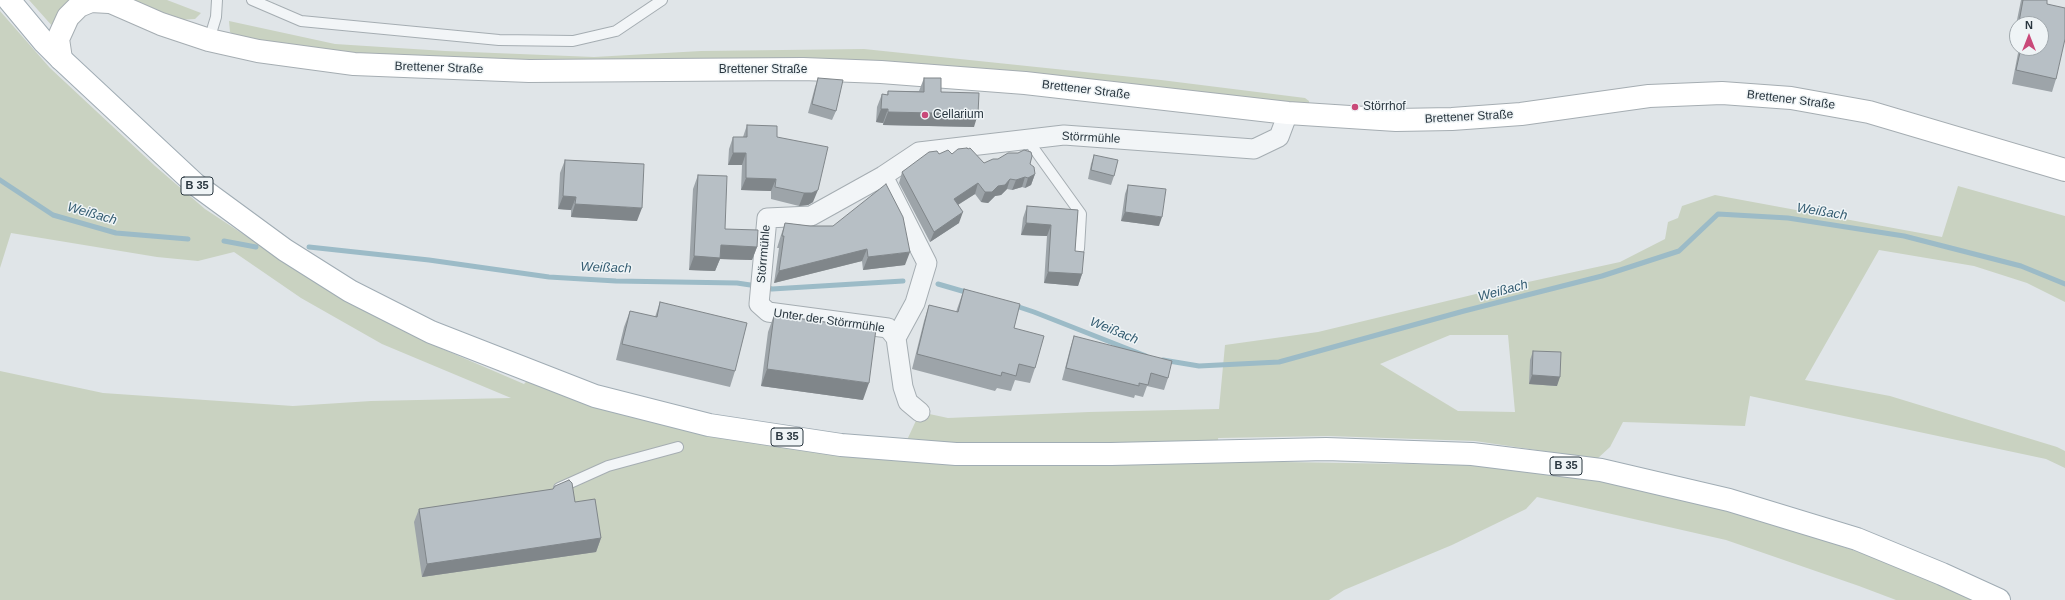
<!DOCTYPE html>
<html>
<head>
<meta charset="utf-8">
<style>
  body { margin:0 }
  #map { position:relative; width:2065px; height:600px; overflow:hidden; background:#e0e5e8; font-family:Arial,sans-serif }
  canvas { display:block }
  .north { position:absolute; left:2009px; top:16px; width:40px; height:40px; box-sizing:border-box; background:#eff4f6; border:1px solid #a0a8ad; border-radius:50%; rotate:0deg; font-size:11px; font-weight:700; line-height:16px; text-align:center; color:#29363f }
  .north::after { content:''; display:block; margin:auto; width:14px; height:18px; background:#c94979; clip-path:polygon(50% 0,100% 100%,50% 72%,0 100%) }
</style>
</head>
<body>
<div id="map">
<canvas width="2065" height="600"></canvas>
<div class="north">N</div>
</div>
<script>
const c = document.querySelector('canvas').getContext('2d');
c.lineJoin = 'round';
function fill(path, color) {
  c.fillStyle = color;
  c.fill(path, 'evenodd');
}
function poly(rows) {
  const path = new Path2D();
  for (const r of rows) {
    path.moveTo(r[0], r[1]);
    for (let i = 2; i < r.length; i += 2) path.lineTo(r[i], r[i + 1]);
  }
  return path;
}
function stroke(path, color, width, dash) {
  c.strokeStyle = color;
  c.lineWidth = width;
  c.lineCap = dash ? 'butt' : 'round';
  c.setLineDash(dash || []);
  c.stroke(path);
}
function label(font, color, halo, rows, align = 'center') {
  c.font = font + ' Arial,sans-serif';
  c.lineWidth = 3;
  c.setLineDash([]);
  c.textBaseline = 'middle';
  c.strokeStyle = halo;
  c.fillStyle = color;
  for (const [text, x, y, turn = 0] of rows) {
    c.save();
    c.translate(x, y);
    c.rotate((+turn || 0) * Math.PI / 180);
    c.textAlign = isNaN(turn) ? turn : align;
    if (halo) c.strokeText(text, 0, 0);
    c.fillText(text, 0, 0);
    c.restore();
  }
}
const green = poly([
  [29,0,74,0,54,28],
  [128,0,167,0,201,13,195,19,177,20],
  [0,11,50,68,155,166,205,209,322,286,424,341,524,384,534,373,709,425,907,440,920,412,948,418,1089,412,1219,409,1225,345,1318,332,1505,287,1620,262,1665,239,1668,222,1678,218,1682,206,1715,195,1942,237,1958,186,2065,216,2065,302,2027,283,1974,266,1879,250,1805,380,1890,396,2057,447,2065,451,2065,468,2046,459,1750,396,1745,426,1623,422,1610,447,1597,459,1475,441,1328,436,1218,438,1221,461,1470,465,1595,480,1657,493,1741,514,1829,542,1900,566,1976,600,1896,600,1859,586,1726,540,1537,497,1526,509,1452,545,1344,590,1329,600,0,600,0,371,103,393,293,406,371,401,511,398,382,344,301,298,234,252,198,261,157,257,11,233,0,268],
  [1450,335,1508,335,1515,412,1458,411,1380,364],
  [229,21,335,44,445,51,594,57,701,51,864,49,1161,80,1305,98,1309,101,1309,104,612,62,364,54,238,38,230,32]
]);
const stream = poly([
  [0,180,53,215,116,233,188,239],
  [224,241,256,247],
  [309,247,429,260,549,277,616,281,737,283,757,286],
  [938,284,969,293],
  [765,287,772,289,903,281],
  [1013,305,1034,312,1146,356],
  [1163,360,1199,366,1279,362,1464,311,1602,276,1679,251,1718,214,1788,218,1904,236,2021,266,2065,284]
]);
const lane = poly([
  [252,0,301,21,499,40,573,41,616,31,662,0],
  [209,40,216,17,217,0],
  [1027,139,1081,214,1079,249],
  [559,488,608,466,678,447]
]);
const street = poly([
  [883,176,927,263,915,303,896,338],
  [920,412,908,402,903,387,896,338,888,328,768,312,759,304,767,218,811,216,883,176,919,152,1064,135,1254,149,1279,137,1288,113]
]);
const secondary = poly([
  [106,0,161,24,209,40,258,51,354,64,529,71,803,69,881,72,1025,83,1288,113,1396,120,1452,119,1521,114,1649,96,1722,93,1791,98,1869,112,2065,170],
  [61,59,58,39,68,17,79,6,91,1,109,2]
]);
const primary = poly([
  [9,0,44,42,61,59,195,184,285,250,350,291,431,332,595,396,709,425,841,445,956,454,1111,454,1326,449,1472,454,1601,470,1729,500,1857,539,1942,574,1999,600]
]);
const wall = poly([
  [2021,0,2047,0,2047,4,2056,79,2052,92,2012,84,2019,48,2041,48,2041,24,2017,24,2017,36,2014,35],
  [818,78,836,111,832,120,808,113,815,87],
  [924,78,941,92,974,127,883,125,883,123,876,122,877,107,882,94,887,95,888,91,919,91],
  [747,125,777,137,813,202,808,205,799,206,771,199,771,191,741,190,742,165,728,165,729,149,733,137,743,137],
  [939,154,952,154,984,163,1035,174,1031,185,1025,188,1022,187,1012,190,1007,189,1001,195,995,196,988,203,981,202,975,194,958,205,959,223,930,242,899,183,902,172],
  [1094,155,1114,176,1111,185,1088,179,1091,164],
  [565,160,637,221,571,217,571,210,558,209,560,173],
  [698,175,725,229,757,247,752,260,720,259,715,271,689,270,693,189],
  [1128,185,1159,226,1121,221,1125,194],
  [1027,206,1078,210,1075,251,1082,274,1078,286,1044,283,1047,236,1021,235,1023,218],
  [785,223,810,226,905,265,863,270,862,261,774,283,779,248,777,248,781,235],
  [964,289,1014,328,1035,368,1030,383,1015,380,1011,391,997,388,995,391,912,369,924,321,929,305,956,312],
  [660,302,735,371,730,387,616,360,624,327,630,311,655,317],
  [774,315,863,400,761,386,768,332],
  [1074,336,1168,378,1164,390,1147,386,1143,397,1135,395,1134,398,1062,380,1070,349],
  [1533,351,1557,386,1529,384,1530,360],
  [575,502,601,538,596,552,422,577,414,522,419,509]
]);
const shadedWall = poly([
  [881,109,888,109,883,123,876,122],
  [888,112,978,114,974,127,883,125],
  [733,153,746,153,742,165,728,165],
  [1035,174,1031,185,1025,188,1028,178],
  [1025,177,1022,187,1012,190,1016,180],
  [746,178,776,179,771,191,741,190],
  [1010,179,1007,189,1001,195,995,196,988,203,981,202,985,192,998,186],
  [978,183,975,194,951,209,954,199],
  [818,190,813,202,808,205,799,206,804,193],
  [563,196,576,197,571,210,558,209],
  [575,204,642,208,637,221,571,217],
  [963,212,959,223,930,242,934,232],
  [1125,212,1162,217,1159,226,1121,221],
  [1026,223,1051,225,1047,236,1021,235],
  [721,245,757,247,752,260,720,259,715,271,689,270,694,256],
  [867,249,862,261,774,283,779,271],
  [910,252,905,265,863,270,868,257],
  [1048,272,1082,274,1078,286,1044,283],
  [767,369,869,383,863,400,761,386],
  [1532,375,1560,377,1557,386,1529,384],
  [601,538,596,552,422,577,427,564]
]);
const building = poly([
  [2023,0,2047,0,2047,4,2065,8,2065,39,2056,79,2016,70,2021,48,2041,48,2041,24,2027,24,2019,22,2023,0],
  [818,78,843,80,836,111,812,104,818,78],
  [924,78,941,78,941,92,979,93,978,114,888,112,888,109,881,109,882,94,888,95,888,91,924,92,924,78],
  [747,125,777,126,777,137,828,147,818,190,812,193,804,193,775,187,776,179,746,178,746,153,733,153,733,137,747,137,747,125],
  [967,148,968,149,970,148,984,163,993,159,998,159,1008,153,1018,153,1024,150,1031,152,1032,156,1030,164,1034,167,1035,174,1028,178,1025,177,1016,180,1010,179,1005,185,998,186,992,192,985,192,978,183,954,199,963,212,934,232,902,172,929,152,937,151,939,154,948,150,952,154,958,149,967,148],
  [1094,155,1118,160,1114,176,1091,170,1094,155],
  [565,160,644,164,642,208,575,204,576,197,563,196,565,160],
  [698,175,727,176,725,229,758,230,757,247,721,245,720,258,694,256,698,175],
  [886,184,903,217,910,252,868,257,867,249,779,271,784,236,782,236,785,223,810,226,833,226,886,184],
  [1128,185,1166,189,1162,217,1125,212,1128,185],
  [1027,206,1078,210,1075,251,1084,252,1082,274,1048,272,1051,225,1026,223,1027,206],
  [964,289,1020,304,1014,328,1044,336,1035,368,1019,364,1016,376,1002,372,1001,376,917,354,929,305,958,312,964,289],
  [660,302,747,323,735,371,622,344,630,311,657,317,660,302],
  [774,315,876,329,869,383,767,369,774,315],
  [1074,336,1172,361,1168,378,1151,373,1148,385,1139,383,1139,386,1066,368,1074,336],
  [1533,351,1561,352,1560,377,1532,375,1533,351],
  [569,480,572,483,575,502,595,499,601,538,427,564,419,509,553,489,555,486,569,480]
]);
const markers = [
  [1355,107,4,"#c94979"],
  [925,115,4,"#c94979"]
];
const shields = [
  [197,186,32],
  [787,437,32],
  [1566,466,32]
];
const shieldNames = [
  ["B 35",197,186],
  ["B 35",787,437],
  ["B 35",1566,466]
];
const streetNames = [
  ["Brettener Straße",439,68,2],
  ["Brettener Straße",763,70],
  ["Brettener Straße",1086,90,7],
  ["Brettener Straße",1791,100,7],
  ["Brettener Straße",1469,117,-3],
  ["Störrmühle",1091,138,3],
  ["Störrmühle",764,254,-85],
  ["Unter der Störrmühle",829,321,8]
];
const poiNames = [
  ["Störrhof",1363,107],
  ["Cellarium",933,115]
];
const waterNames = [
  ["Weißach",1822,212,9],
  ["Weißach",92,214,16],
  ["Weißach",606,268,2],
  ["Weißach",1503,291,-15],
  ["Weißach",1114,331,22]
];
fill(green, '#c9d2c1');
stroke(stream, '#9cbbc7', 5);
stroke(lane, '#a5adb2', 12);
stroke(street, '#a5adb2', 21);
stroke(secondary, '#a5adb2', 24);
stroke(primary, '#a0acb4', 24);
stroke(lane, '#f2f5f7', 10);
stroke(street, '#f2f5f7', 19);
stroke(secondary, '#fff', 22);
stroke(primary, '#fff', 22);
fill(wall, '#9da4a9');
fill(shadedWall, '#80868a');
fill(building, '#b7bfc5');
stroke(building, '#80868a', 1);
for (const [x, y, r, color] of markers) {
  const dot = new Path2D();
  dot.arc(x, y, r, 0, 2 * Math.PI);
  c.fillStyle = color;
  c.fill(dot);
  stroke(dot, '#eff4f6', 1.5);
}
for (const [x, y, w] of shields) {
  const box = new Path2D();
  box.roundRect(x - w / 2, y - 9, w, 18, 3);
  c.fillStyle = '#eff4f6';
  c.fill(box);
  stroke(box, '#29363f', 1);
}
label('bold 11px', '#29363f', null, shieldNames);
label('12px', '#29363f', '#eff4f6', streetNames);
label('12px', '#29363f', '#eff4f6', poiNames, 'left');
label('italic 13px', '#355d72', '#eff4f6', waterNames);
</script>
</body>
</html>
